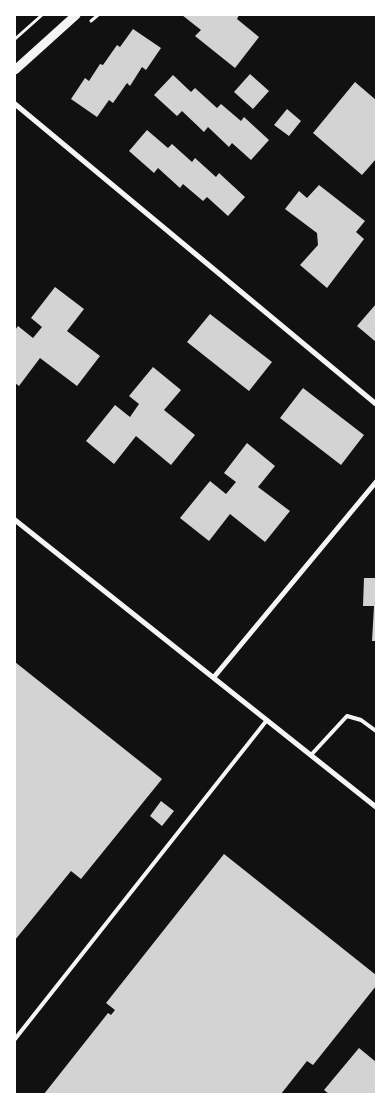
<!DOCTYPE html>
<html>
<head>
<meta charset="utf-8">
<style>
  body { margin:0 }
  #map { position:relative; width:391px; height:1109px; overflow:hidden; background:#111; font-family:"Source Serif 4",serif }
  canvas { display:block }
  .frame { position:absolute; inset:0; border:16px solid #fff; pointer-events:none }
</style>
</head>
<body>
<div id="map">
<canvas width="391" height="1109"></canvas>
<div class="frame"></div>
</div>
<script>
const c = document.querySelector('canvas').getContext('2d');
c.lineJoin = 'round';
function fill(path, color) {
  c.fillStyle = color;
  c.fill(path, 'evenodd');
}
function poly(rows) {
  const path = new Path2D();
  for (const r of rows) {
    path.moveTo(r[0], r[1]);
    for (let i = 2; i < r.length; i += 2) path.lineTo(r[i], r[i + 1]);
  }
  return path;
}
function stroke(path, color, width, dash) {
  c.strokeStyle = color;
  c.lineWidth = width;
  c.lineCap = dash ? 'butt' : 'round';
  c.setLineDash(dash || []);
  c.stroke(path);
}
const building = poly([
  [182,15,239,15,237,19,259,37,235,68,195,36,201,30],
  [133,29,161,48,146,70,142,67,130,86,127,83,113,103,109,100,97,117,71,99,85,78,89,81,100,64,103,65,117,45,120,47],
  [250,74,269,91,253,109,234,92],
  [173,75,191,92,195,88,217,108,221,104,241,121,244,117,269,140,251,160,232,143,229,147,208,127,204,132,182,111,177,116,154,95],
  [355,82,376,100,376,159,362,175,313,133],
  [287,109,301,121,289,136,274,125],
  [147,130,168,148,172,144,192,162,195,158,216,177,219,173,245,197,228,216,207,197,203,201,183,184,180,188,158,168,154,173,129,151],
  [319,185,365,221,356,232,364,239,327,288,300,265,318,245,317,233,285,209,299,191,307,198],
  [55,287,84,309,67,331,100,356,77,386,40,358,19,386,15,383,15,330,18,326,33,338,42,327,31,318],
  [376,304,376,342,357,326],
  [210,314,272,362,249,391,187,342],
  [153,367,181,390,164,410,195,435,171,465,136,436,114,464,86,441,115,405,130,417,139,404,129,396],
  [303,388,364,435,341,465,280,418],
  [247,443,275,466,258,487,290,511,265,542,230,514,209,541,180,518,210,481,226,494,236,482,224,473],
  [364,578,376,578,376,641,372,641,374,606,363,606],
  [15,662,162,779,81,879,71,871,15,940],
  [161,801,174,811,162,826,150,816],
  [224,854,376,975,376,986,313,1065,307,1061,281,1094,44,1094,108,1013,111,1015,115,1010,106,1003],
  [359,1048,376,1062,376,1094,329,1094,324,1090]
]);
const path = poly([
  [91,21,98,15],
  [15,39,42,15]
]);
const service = poly([
  [311,755,347,716,361,720,376,731],
  [15,1039,267,720]
]);
const minor = poly([
  [15,104,376,404],
  [15,520,376,807],
  [214,677,376,482]
]);
const tertiary = poly([
  [15,70,76,15]
]);
fill(building, '#d3d3d3');
stroke(path, '#f5f5f5', 3);
stroke(service, '#f5f5f5', 4);
stroke(minor, '#f5f5f5', 5);
stroke(tertiary, '#f5f5f5', 9);
</script>
</body>
</html>
